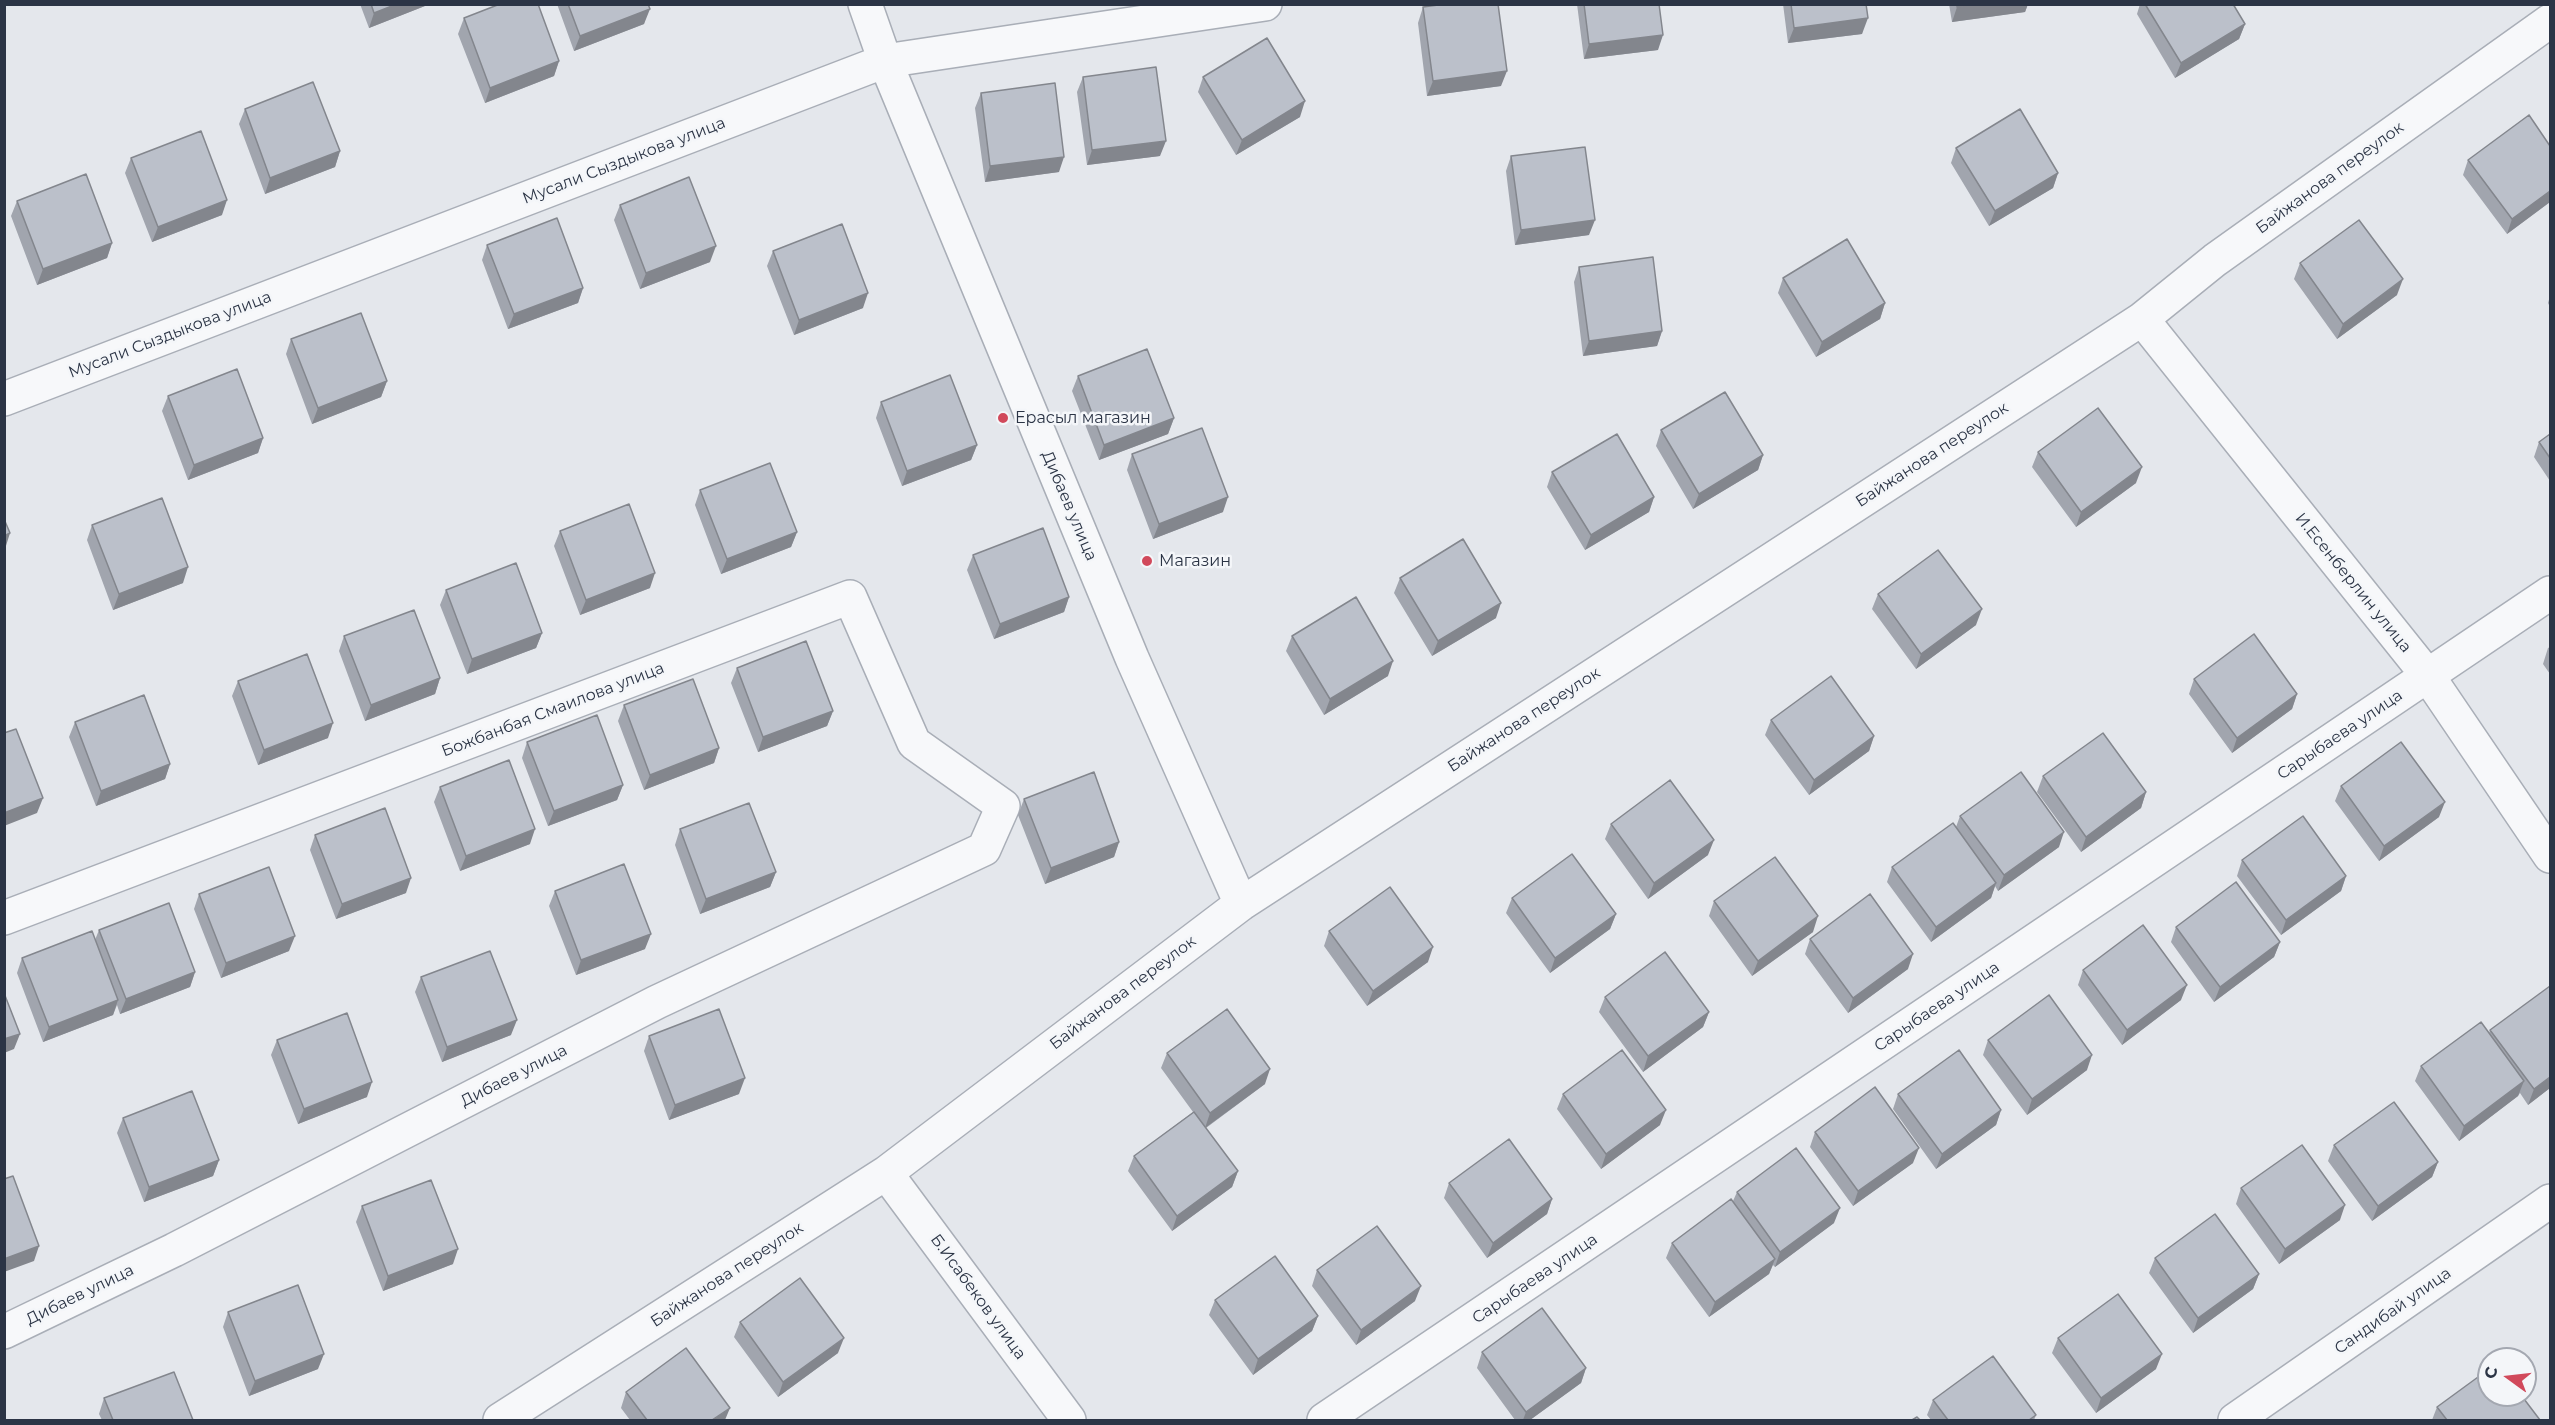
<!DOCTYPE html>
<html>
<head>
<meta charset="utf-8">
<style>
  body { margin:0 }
  #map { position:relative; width:2555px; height:1425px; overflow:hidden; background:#e4e7ec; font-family:Montserrat,sans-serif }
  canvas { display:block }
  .frame { position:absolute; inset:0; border:6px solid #2b3445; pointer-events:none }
  .north { position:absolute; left:2477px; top:1347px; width:60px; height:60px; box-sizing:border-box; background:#f4f6f9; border:2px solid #a4a8b1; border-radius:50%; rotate:285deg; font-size:16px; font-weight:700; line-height:24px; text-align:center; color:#2b3445 }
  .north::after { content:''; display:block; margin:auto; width:21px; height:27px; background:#d1495b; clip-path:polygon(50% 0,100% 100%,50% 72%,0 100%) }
</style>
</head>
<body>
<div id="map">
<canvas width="2555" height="1425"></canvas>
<div class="frame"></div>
<div class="north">С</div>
</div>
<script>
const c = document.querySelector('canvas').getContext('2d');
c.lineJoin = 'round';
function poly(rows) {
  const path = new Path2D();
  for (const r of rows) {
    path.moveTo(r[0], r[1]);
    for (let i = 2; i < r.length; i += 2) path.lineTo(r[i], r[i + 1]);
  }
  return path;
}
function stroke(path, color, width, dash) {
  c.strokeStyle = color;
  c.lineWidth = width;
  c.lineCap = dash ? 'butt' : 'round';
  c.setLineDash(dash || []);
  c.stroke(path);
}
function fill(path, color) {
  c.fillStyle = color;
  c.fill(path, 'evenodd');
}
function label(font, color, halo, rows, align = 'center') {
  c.font = font + ' Montserrat,sans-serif';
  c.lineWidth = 5;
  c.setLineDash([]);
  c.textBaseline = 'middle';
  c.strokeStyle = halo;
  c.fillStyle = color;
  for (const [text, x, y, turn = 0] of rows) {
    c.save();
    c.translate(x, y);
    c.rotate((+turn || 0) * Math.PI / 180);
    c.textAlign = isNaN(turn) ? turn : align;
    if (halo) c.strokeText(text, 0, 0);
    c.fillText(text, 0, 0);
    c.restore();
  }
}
const minor = poly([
  [865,4,885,61,1132,658,1241,904],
  [2142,319,2428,676,2550,856],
  [4,399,885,61,1265,4],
  [4,918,850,597,914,743,1003,806,984,849,657,1002,174,1250,4,1332],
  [886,1173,1069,1420],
  [500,1420,886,1173,1241,904,2142,319,2215,260,2550,21],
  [1324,1420,2550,593],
  [2235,1420,2550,1201]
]);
const wall = poly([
  [360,4,430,4,369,28],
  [557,4,648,4,644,24,574,51],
  [1577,4,1659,4,1658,50,1584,59],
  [1783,4,1866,4,1862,34,1788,43],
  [1949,4,2028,4,2025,12,1952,22],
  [2140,4,2233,4,2245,24,2239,39,2175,78,2137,14],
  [1423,7,1501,86,1427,96,1418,23],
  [464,18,559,61,554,76,485,103,458,34],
  [1083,77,1160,156,1087,165,1077,92],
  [1203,77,1300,117,1236,155,1198,92],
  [981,93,1059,172,985,182,975,108],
  [245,109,340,151,335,167,265,194,239,124],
  [2550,146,2550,202,2507,234,2463,175,2468,160],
  [1956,148,2058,173,2053,188,1989,226,1951,163],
  [1511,156,1589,235,1515,245,1506,171],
  [131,158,222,215,152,242,125,173],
  [17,201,112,243,107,258,37,285,11,216],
  [620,205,710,262,640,289,614,220],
  [487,245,583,288,578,303,508,329,482,260],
  [773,251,863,308,794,335,767,266],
  [2300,263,2397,295,2337,339,2294,279],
  [1579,267,1662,331,1657,346,1583,356,1574,282],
  [1783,278,1885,303,1880,319,1816,357,1778,293],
  [2550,296,2550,307,2548,303],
  [291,339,387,381,381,397,312,424,286,354],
  [1078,376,1174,418,1168,434,1099,460,1072,391],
  [168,396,263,438,258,453,188,480,162,411],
  [881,402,977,445,971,460,902,486,876,418],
  [1661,430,1763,455,1758,470,1693,509,1656,446],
  [2550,434,2550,481,2534,457,2539,442],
  [2038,452,2136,483,2076,527,2032,467],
  [1132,454,1223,512,1153,539,1127,470],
  [1552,472,1654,497,1649,512,1585,550,1547,487],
  [700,490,797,532,791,547,721,574,695,505],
  [92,525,183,583,113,610,87,540],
  [560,531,650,588,580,615,554,546],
  [973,555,1069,597,1064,612,994,639,967,570],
  [1400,578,1496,618,1432,656,1394,593],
  [446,590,542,633,536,648,467,674,440,605],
  [1878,594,1976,625,1916,669,1872,609],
  [344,636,440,678,435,694,365,721,339,651],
  [1292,636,1388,676,1324,715,1286,651],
  [2550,647,2550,674,2543,664,2548,648],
  [737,668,833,711,827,726,758,752,731,683],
  [2194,679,2297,694,2292,709,2232,753,2189,694],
  [238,681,328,738,258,765,232,696],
  [624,705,719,748,714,763,644,790,618,721],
  [1771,720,1874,736,1869,751,1809,795,1765,735],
  [75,722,170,764,165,779,96,806,69,737],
  [527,742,623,785,617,800,548,826,522,758],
  [2043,776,2146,792,2141,808,2081,852,2037,792],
  [2341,786,2439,817,2379,861,2335,801],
  [440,787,530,844,460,871,434,802],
  [1024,799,1119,842,1114,857,1045,884,1018,815],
  [1960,816,2059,847,1998,891,1995,886,1991,898,1931,942,1887,882,1892,867,1956,827],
  [1611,824,1708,855,1648,899,1605,839],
  [680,829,776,872,770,887,700,914,675,845],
  [315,835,406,893,336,919,310,850],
  [2242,860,2346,876,2341,891,2281,935,2237,876],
  [555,891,645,949,576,975,549,906],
  [199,894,289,951,221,978,194,909],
  [1512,898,1616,914,1610,929,1550,973,1506,913],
  [1714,901,1813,932,1752,976,1709,916],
  [2176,927,2280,942,2274,957,2214,1002,2171,942],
  [99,930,195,972,190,987,120,1014,117,1005,113,1015,43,1042,17,973,22,958,95,940],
  [1329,931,1428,962,1367,1006,1324,946],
  [1810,939,1908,969,1848,1013,1805,954],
  [2083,970,2181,1000,2122,1045,2078,985],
  [421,977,511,1035,442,1062,415,992],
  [1605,997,1709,1012,1703,1027,1643,1072,1599,1012],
  [2490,1030,2550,1088,2528,1105,2520,1093,2518,1096,2459,1141,2415,1081,2421,1066,2489,1033],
  [649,1036,739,1094,669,1120,644,1051],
  [277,1040,367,1097,298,1124,271,1055],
  [1988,1040,2087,1070,2027,1115,1983,1055],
  [1167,1053,1265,1084,1206,1128,1238,1171,1232,1187,1172,1231,1128,1171,1134,1156,1193,1112,1161,1068],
  [1563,1094,1660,1125,1601,1169,1557,1109],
  [1898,1094,2001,1110,1996,1125,1936,1169,1893,1109],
  [123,1118,219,1160,213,1176,144,1202,117,1133],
  [1815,1132,1913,1163,1853,1206,1810,1147],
  [2334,1145,2438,1162,2432,1177,2372,1221,2328,1161],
  [1449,1183,1552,1199,1547,1214,1487,1258,1444,1198],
  [2241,1188,2340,1220,2279,1264,2236,1204],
  [1737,1192,1834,1223,1775,1267,1773,1265,1769,1274,1709,1317,1666,1258,1672,1243,1733,1201],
  [362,1206,453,1264,383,1291,356,1222],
  [2155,1258,2259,1274,2253,1289,2193,1333,2149,1273],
  [1317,1270,1415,1301,1356,1345,1312,1286],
  [1215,1300,1318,1316,1312,1331,1253,1375,1209,1315],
  [228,1312,318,1369,249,1396,223,1327],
  [740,1322,838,1353,778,1397,734,1337],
  [2058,1338,2156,1369,2096,1413,2052,1353],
  [1482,1352,1586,1368,1581,1383,1530,1420,1515,1420,1477,1368],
  [626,1392,725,1420,630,1420,621,1408],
  [104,1398,193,1420,102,1420,99,1414],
  [1933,1400,2036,1415,2034,1420,1931,1420,1927,1415],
  [2437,1407,2540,1420,2432,1420]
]);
const shadedWall = poly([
  [397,4,430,4,369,28,374,13],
  [1975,4,2028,4,2025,12,1952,22,1957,7],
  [650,9,644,24,574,51,580,36],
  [1868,18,1862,34,1788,43,1794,28],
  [2245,24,2239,39,2175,78,2181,63],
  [1663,35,1658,50,1584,59,1589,44],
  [559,61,554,76,485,103,490,88],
  [1507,71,1501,86,1427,96,1433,81],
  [1305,101,1300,117,1236,155,1242,140],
  [1166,141,1160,156,1087,165,1092,150],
  [340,151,335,167,265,194,270,178],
  [1064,157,1059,172,985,182,990,166],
  [2058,173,2053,188,1989,226,1995,211],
  [2550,191,2550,202,2507,234,2512,219],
  [227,200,222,215,152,242,158,227],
  [1595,220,1589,235,1515,245,1521,230],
  [112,243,107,258,37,285,43,269],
  [716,246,710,262,640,289,646,273],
  [2403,279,2397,295,2337,339,2343,324],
  [583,288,578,303,508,329,514,314],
  [868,293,863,308,794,335,799,320],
  [1885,303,1880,319,1816,357,1822,342],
  [1662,331,1657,346,1583,356,1589,341],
  [387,381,381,397,312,424,318,408],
  [1174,418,1168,434,1099,460,1104,445],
  [263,438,258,453,188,480,194,465],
  [977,445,971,460,902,486,907,471],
  [1763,455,1758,470,1693,509,1699,494],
  [2142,467,2136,483,2076,527,2081,512],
  [1228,497,1223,512,1153,539,1159,524],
  [1654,497,1649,512,1585,550,1591,535],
  [797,532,791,547,721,574,727,559],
  [10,533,5,549,4,549,4,536],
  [188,567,183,583,113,610,119,594],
  [655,573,650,588,580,615,586,600],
  [1069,597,1064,612,994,639,1000,624],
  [1501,603,1496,618,1432,656,1438,641],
  [1982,609,1976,625,1916,669,1921,654],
  [542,633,536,648,467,674,472,659],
  [1393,661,1388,676,1324,715,1330,699],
  [440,678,435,694,365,721,371,705],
  [2297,694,2292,709,2232,753,2237,738],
  [833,711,827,726,758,752,763,737],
  [333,723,328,738,258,765,264,750],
  [1874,736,1869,751,1809,795,1814,780],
  [719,748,714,763,644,790,650,775],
  [170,764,165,779,96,806,101,791],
  [623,785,617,800,548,826,554,811],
  [2146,792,2141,808,2081,852,2086,837],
  [43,798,37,813,4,826,4,813],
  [2445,802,2439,817,2379,861,2384,846],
  [535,829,530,844,460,871,466,856],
  [2064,832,2059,847,1998,891,2004,875],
  [1714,840,1708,855,1648,899,1654,883],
  [1119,842,1114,857,1045,884,1051,868],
  [776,872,770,887,700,914,706,899],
  [2346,876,2341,891,2281,935,2286,920],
  [411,878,406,893,336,919,342,904],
  [1996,883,1991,898,1931,942,1936,927],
  [1616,914,1610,929,1550,973,1555,958],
  [1818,916,1813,932,1752,976,1758,961],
  [651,934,645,949,576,975,581,960],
  [295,936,289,951,221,978,226,963],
  [2280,942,2274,957,2214,1002,2220,987],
  [1433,947,1428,962,1367,1006,1373,991],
  [1913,954,1908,969,1848,1013,1853,998],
  [195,972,190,987,120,1014,126,999],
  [2187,985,2181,1000,2122,1045,2127,1030],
  [118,1000,113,1015,43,1042,49,1027],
  [1709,1012,1703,1027,1643,1072,1648,1056],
  [517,1020,511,1035,442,1062,447,1047],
  [20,1034,14,1049,4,1053,4,1039],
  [2092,1055,2087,1070,2027,1115,2032,1099],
  [1270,1069,1265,1084,1205,1128,1210,1113],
  [2550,1077,2550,1088,2528,1105,2534,1089],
  [745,1078,739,1094,669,1120,675,1105],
  [2524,1081,2518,1096,2459,1141,2464,1126],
  [372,1082,367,1097,298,1124,304,1109],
  [1666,1110,1660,1125,1601,1169,1606,1154],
  [2001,1110,1996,1125,1936,1169,1942,1154],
  [1919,1148,1913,1163,1853,1206,1858,1191],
  [219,1160,213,1176,144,1202,149,1187],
  [2438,1162,2432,1177,2372,1221,2378,1206],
  [1238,1171,1232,1187,1172,1231,1177,1216],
  [1552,1199,1547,1214,1487,1258,1493,1243],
  [2345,1205,2340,1220,2279,1264,2285,1249],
  [1840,1208,1834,1223,1775,1267,1780,1252],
  [39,1246,34,1261,4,1272,4,1259],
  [458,1249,453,1264,383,1291,388,1276],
  [1775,1259,1769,1274,1709,1317,1715,1302],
  [2259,1274,2253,1289,2193,1333,2198,1318],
  [1421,1286,1415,1301,1356,1345,1361,1330],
  [1318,1316,1312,1331,1253,1375,1258,1359],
  [844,1338,838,1353,778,1397,783,1382],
  [324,1354,318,1369,249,1396,255,1381],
  [2162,1354,2156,1369,2096,1413,2101,1398],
  [1586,1368,1581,1383,1530,1420,1523,1420,1526,1412],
  [730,1408,725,1420,712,1420]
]);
const building = poly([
  [371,4,397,4,374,13,371,4],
  [500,4,538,4,559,61,490,88,464,18,500,4],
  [568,4,648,4,650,9,580,36,568,4],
  [1446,4,1498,4,1507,71,1433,81,1423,7,1446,4],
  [1584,4,1659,4,1663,35,1589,44,1584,4],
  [1791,4,1866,4,1868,18,1794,28,1791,4],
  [1957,4,1975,4,1957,7,1957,4],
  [2145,4,2233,4,2245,24,2181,63,2145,4],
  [1267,38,1305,101,1242,140,1203,77,1267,38],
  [1156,67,1166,141,1092,150,1083,77,1156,67],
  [313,82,340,151,270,178,245,109,313,82],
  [1055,83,1064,157,990,166,981,93,1055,83],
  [2020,109,2058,173,1995,211,1956,148,2020,109],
  [2529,115,2550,146,2550,191,2512,219,2468,160,2529,115],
  [201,131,227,200,158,227,131,158,201,131],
  [1585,147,1595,220,1521,230,1511,156,1585,147],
  [86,174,112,243,43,269,17,201,86,174],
  [689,177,716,246,646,273,620,205,689,177],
  [557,218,583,288,514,314,487,245,557,218],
  [2359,220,2403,279,2343,324,2300,263,2359,220],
  [842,224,868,293,799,320,773,251,842,224],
  [1847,239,1885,303,1822,342,1783,278,1847,239],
  [1653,257,1662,331,1589,341,1579,267,1653,257],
  [361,313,387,381,318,408,291,339,361,313],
  [1147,349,1174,418,1104,445,1078,376,1147,349],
  [237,369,263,438,194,465,168,396,237,369],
  [950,375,977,445,907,471,881,402,950,375],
  [1725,392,1763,455,1699,494,1661,430,1725,392],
  [2098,408,2142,467,2081,512,2038,452,2098,408],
  [1202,428,1228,497,1159,524,1132,454,1202,428],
  [1617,434,1654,497,1591,535,1552,472,1617,434],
  [2550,434,2550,458,2539,442,2550,434],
  [770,463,797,532,727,559,700,490,770,463],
  [162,498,188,567,119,594,92,525,162,498],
  [629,504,655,573,586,600,560,531,629,504],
  [4,519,10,533,4,536,4,519],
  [1043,528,1069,597,1000,624,973,555,1043,528],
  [1463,539,1501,603,1438,641,1400,578,1463,539],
  [1938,550,1982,609,1921,654,1878,594,1938,550],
  [516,563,542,633,472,659,446,590,516,563],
  [1356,597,1393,661,1330,699,1292,636,1356,597],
  [414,610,440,678,371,705,344,636,414,610],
  [2254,634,2297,694,2237,738,2194,679,2254,634],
  [806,641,833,711,763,737,737,668,806,641],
  [307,654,333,723,264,750,238,681,307,654],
  [1831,676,1874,736,1814,780,1771,720,1831,676],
  [693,679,719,748,650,775,624,705,693,679],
  [144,695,170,764,101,791,75,722,144,695],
  [597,715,623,785,554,811,527,742,597,715],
  [16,729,43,798,4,813,4,733,16,729],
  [2103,733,2146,792,2086,837,2043,776,2103,733],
  [2401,742,2445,802,2384,846,2341,786,2401,742],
  [509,760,535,829,466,856,440,787,509,760],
  [1094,772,1119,842,1051,868,1024,799,1094,772],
  [2021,772,2064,832,2004,875,1960,816,2021,772],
  [1670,780,1714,840,1654,883,1611,824,1670,780],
  [749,803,776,872,706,899,680,829,749,803],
  [385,808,411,878,342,904,315,835,385,808],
  [2303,816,2346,876,2286,920,2242,860,2303,816],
  [1953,823,1996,883,1936,927,1892,867,1953,823],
  [1572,854,1616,914,1555,958,1512,898,1572,854],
  [1775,857,1818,916,1758,961,1714,901,1775,857],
  [624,864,651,934,581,960,555,891,624,864],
  [269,867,295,936,226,963,199,894,269,867],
  [2236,882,2280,942,2220,987,2176,927,2236,882],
  [1390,887,1433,947,1373,991,1329,931,1390,887],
  [1870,894,1913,954,1853,998,1810,939,1870,894],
  [169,903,195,972,126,999,99,930,169,903],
  [2143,925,2187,985,2127,1030,2083,970,2143,925],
  [92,931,118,1000,49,1027,22,958,92,931],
  [490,951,517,1020,447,1047,421,977,490,951],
  [1665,952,1709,1012,1648,1056,1605,997,1665,952],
  [2550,986,2550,1077,2534,1089,2490,1030,2550,986],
  [4,993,20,1034,4,1039,4,993],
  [2049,995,2092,1055,2032,1099,1988,1040,2049,995],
  [719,1009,745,1078,675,1105,649,1036,719,1009],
  [1227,1009,1270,1069,1210,1113,1167,1053,1227,1009],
  [347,1013,372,1082,304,1109,277,1040,347,1013],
  [2481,1022,2524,1081,2464,1126,2421,1066,2481,1022],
  [1622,1050,1666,1110,1606,1154,1563,1094,1622,1050],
  [1959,1050,2001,1110,1942,1154,1898,1094,1959,1050],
  [1875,1087,1919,1148,1858,1191,1815,1132,1875,1087],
  [192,1091,219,1160,149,1187,123,1118,192,1091],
  [2394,1102,2438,1162,2378,1206,2334,1145,2394,1102],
  [1194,1112,1238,1171,1177,1216,1134,1156,1194,1112],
  [1509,1139,1552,1199,1493,1243,1449,1183,1509,1139],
  [2302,1145,2345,1205,2285,1249,2241,1188,2302,1145],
  [1796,1148,1840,1208,1780,1252,1737,1192,1796,1148],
  [13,1176,39,1246,4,1259,4,1179,13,1176],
  [431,1180,458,1249,388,1276,362,1206,431,1180],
  [1731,1199,1775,1259,1715,1302,1672,1243,1731,1199],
  [2215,1214,2259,1274,2198,1318,2155,1258,2215,1214],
  [1377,1226,1421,1286,1361,1330,1317,1270,1377,1226],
  [1275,1256,1318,1316,1258,1359,1215,1300,1275,1256],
  [800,1278,844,1338,783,1382,740,1322,800,1278],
  [298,1285,324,1354,255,1381,228,1312,298,1285],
  [2118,1294,2162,1354,2101,1398,2058,1338,2118,1294],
  [1542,1308,1586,1368,1526,1412,1482,1352,1542,1308],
  [686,1348,730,1408,712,1420,647,1420,626,1392,686,1348],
  [1993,1356,2036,1415,2029,1420,1948,1420,1933,1400,1993,1356],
  [2489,1369,2489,1395,2521,1395,2540,1420,2447,1420,2437,1407,2489,1369],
  [174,1372,193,1420,113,1420,104,1398,174,1372],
  [1917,1417,1920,1420,1912,1420,1917,1417]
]);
const markers = [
  [1003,418,6,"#d1495b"],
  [1147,561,6,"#d1495b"]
];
const streetNames = [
  ["Мусали Сыздыкова улица",624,161,-21],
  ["Байжанова переулок",2330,178,-36],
  ["Мусали Сыздыкова улица",170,335,-21],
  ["Байжанова переулок",1932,455,-33],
  ["Дибаев улица",1069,506,67],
  ["И.Есенберлин улица",2353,583,51],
  ["Божбанбая Смаилова улица",553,710,-21],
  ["Байжанова переулок",1524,720,-33],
  ["Сарыбаева улица",2340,735,-34],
  ["Байжанова переулок",1123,993,-37],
  ["Сарыбаева улица",1937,1007,-34],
  ["Дибаев улица",514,1076,-27],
  ["Байжанова переулок",727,1275,-33],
  ["Сарыбаева улица",1535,1279,-34],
  ["Дибаев улица",80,1295,-26],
  ["Б.Исабеков улица",978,1297,54],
  ["Сандибай улица",2393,1311,-35]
];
const poiNames = [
  ["Ерасыл магазин",1015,418],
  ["Магазин",1159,561]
];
stroke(minor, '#a9aeb7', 36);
stroke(minor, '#f7f8fa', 33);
fill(wall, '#a1a5ae');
fill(shadedWall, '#83868d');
fill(building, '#bbc0ca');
stroke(building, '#83868d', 1.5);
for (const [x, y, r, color] of markers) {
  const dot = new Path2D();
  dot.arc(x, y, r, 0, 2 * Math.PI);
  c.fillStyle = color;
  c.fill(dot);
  stroke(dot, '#f4f6f9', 2);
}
label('16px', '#2b3445', '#f4f6f9', streetNames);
label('16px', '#2b3445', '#f4f6f9', poiNames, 'left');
</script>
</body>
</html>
